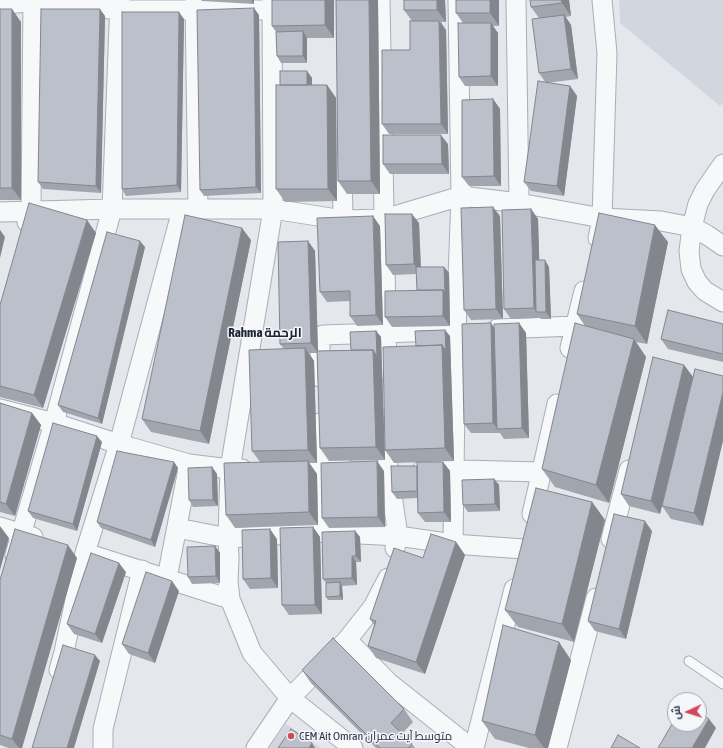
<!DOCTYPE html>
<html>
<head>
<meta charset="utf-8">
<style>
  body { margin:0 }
  #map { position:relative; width:723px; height:748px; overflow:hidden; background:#e4e7ec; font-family:"Asap Condensed",Cairo,sans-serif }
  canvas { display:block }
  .north { position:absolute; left:667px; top:692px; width:40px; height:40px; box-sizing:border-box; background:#f4f6f9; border:1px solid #a4a8b1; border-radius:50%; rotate:266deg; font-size:11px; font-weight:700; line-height:16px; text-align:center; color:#2b3445 }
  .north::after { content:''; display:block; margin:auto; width:14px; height:18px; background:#d1495b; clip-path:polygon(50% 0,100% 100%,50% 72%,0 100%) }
</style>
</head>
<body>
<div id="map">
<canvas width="723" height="748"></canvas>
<div class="north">ش</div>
</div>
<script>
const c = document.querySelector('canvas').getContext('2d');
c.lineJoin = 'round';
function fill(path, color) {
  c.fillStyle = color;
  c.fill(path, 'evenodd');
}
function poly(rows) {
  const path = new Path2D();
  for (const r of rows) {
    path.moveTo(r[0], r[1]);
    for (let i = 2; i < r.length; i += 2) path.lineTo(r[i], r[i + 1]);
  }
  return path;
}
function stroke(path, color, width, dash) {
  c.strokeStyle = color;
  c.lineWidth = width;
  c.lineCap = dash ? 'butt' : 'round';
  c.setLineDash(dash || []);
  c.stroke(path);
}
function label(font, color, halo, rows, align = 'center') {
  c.font = font + ' "Asap Condensed",Cairo,sans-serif';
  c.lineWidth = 3;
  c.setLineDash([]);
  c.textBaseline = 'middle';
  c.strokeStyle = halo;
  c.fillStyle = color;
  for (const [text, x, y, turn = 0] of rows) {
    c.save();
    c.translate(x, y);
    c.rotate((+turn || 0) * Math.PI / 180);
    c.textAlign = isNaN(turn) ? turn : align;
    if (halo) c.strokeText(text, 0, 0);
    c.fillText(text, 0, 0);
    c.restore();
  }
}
const built = poly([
  [619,0,723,0,723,102,720,106,620,23],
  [286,724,321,748,269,748]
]);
const lane = poly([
  [689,661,723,684]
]);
const street = poly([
  [195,0,198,209],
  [380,0,387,371],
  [516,0,519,203],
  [0,5,33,1,120,10,272,10],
  [342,161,343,220],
  [723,164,705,190,698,204,692,227,689,251,691,269,697,282,705,291,723,302],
  [0,212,112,209,273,209,343,220,384,219,461,196,519,203,602,218,661,221,692,227,707,235,723,246],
  [27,222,31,211,33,0],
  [598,238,602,218,607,53,602,0],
  [497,329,575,326],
  [570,348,584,291],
  [320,377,320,341,323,335,440,331],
  [0,409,54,423,119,444,189,464,230,469,242,469],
  [320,423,322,532],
  [423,469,541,472],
  [289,470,346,469],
  [532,514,557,404],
  [0,527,33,537],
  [177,528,228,538,230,469,273,209,272,0],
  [611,539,629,470],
  [453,544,456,331,461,196,458,0],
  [395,548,398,536,453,544,524,549],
  [15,555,54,423,112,209,120,0],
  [95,556,230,599],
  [167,578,189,464],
  [347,640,389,683,471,748],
  [59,670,64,652,85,553,119,444,182,210],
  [103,748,103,729,142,570],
  [256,748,290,698,347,640,373,607,388,578],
  [353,748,290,698,252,653,230,599,228,582,229,558,228,538,322,532,398,536,388,468,387,428],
  [474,748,514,589],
  [557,748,596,598]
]);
const wall = poly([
  [201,0,254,0,254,4,202,1],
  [272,0,334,0,334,38,307,38,307,63,281,63,277,56,276,32,272,26],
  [336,0,378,0,380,194,347,194,338,181],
  [445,0,446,22,441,22,446,30,448,134,389,134,382,124,410,50,412,21,404,10],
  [456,0,499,0,499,26,493,26,498,33,498,86,465,86,459,77,463,23,456,13],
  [569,0,571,16,566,17,571,25,578,79,546,83,570,86,577,96,564,196,531,191,524,182,546,83,539,73,539,18,531,7],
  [0,9,21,22,21,200,0,200],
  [259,15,261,193,204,196,200,190],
  [105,16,101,193,43,189,38,182],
  [184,19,181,192,126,196,122,189],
  [307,71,312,78,312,85,327,85,336,98,337,201,285,202,276,189,280,85],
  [493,99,500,109,501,186,469,186,462,177],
  [448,144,449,174,390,174,383,164],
  [531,209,538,219,539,260,549,267,551,319,541,319,540,318,511,319,504,309],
  [500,216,503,319,471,320,464,310],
  [419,223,421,267,444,267,449,273,450,326,392,327,385,317,417,290,416,274,393,275,386,265],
  [380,226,383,325,357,326,350,316,350,301,327,302,320,292],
  [96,233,43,408,0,397,0,305],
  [251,240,209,444,151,432,142,419],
  [308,241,315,251,318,351,351,350,376,331,381,337,385,460,329,461,320,448,317,353,309,353,314,361,317,463,309,463,317,474,318,525,235,528,226,515,260,462,252,451,284,349,280,344],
  [668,242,647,344,636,342,646,357,609,503,555,487,542,469,585,326,577,314],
  [145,247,102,424,63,412,58,405],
  [491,323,494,328,519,323,526,333,529,438,504,439,500,433,471,433,464,424],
  [723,324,723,362,668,349,661,339],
  [450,336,454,461,394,463,385,450,416,346],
  [684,365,693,377,660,514,629,506,621,494],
  [695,369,703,526,671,519,662,506],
  [0,403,32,413,41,425,15,516,0,512],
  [102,442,77,531,33,518,28,511],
  [174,462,178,468,155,547,101,528,97,522],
  [443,462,450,471,451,522,425,522,418,513,417,498,397,499,392,492,417,466],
  [212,467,217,474,218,506,193,507,189,500],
  [384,471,385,527,329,528,322,518],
  [494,479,499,485,500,511,468,512,463,505],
  [592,502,605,520,574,642,518,627,505,610],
  [313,527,320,537,322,614,289,615,282,605],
  [355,531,360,537,361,562,356,562,357,585,342,586,343,600,328,600,326,597,326,583,323,579],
  [652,531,626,639,595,631,588,621],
  [277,539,278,588,250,589,243,579],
  [456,542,465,555,425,674,376,658,368,646,374,625,370,619,423,558],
  [215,546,220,553,220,583,192,584,188,577],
  [77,558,22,748,9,748,0,745,0,580],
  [126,572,102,643,74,634,67,624],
  [179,591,155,663,129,654,122,644],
  [571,660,548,748,529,748,495,739,482,721],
  [302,670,404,709,413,722,402,734,412,744,415,748,376,748,311,683]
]);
const shadedWall = poly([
  [251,0,254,0,254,4],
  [325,0,334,0,334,38,325,25],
  [369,0,378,0,380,194,371,181],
  [437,0,445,0,446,22,437,10],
  [490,0,499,0,499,26,490,13],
  [561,0,569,0,571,16,562,3],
  [254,8,259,15,261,193,256,187],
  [12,9,21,22,21,200,12,188],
  [100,9,105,16,101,193,96,186],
  [179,12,184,19,181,192,177,185],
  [564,15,571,25,578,79,571,69],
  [439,21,446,30,448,134,441,124],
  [491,23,498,33,498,86,491,76],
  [303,31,307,38,307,63,303,56],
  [307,71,312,78,312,98,307,91],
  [327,85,336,98,337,201,328,189],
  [570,86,577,96,564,196,557,186],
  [493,99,500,109,501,186,494,176],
  [441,135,448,144,449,174,442,164],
  [493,207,500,216,503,319,496,309],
  [531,209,538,219,541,312,537,312,534,308],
  [412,214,419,223,421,274,414,264],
  [373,216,380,226,383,325,376,315],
  [87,220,96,233,43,408,34,395],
  [655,225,668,242,647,344,635,326],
  [242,228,251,240,209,444,200,431],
  [0,230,5,237,0,258],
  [140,241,145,247,102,424,98,418],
  [308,241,315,251,318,353,311,343],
  [545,260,549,267,551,319,546,312],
  [444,267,449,273,450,326,443,316,443,290],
  [491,323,497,332,498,429,493,423],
  [519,323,526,333,529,438,522,428],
  [445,330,450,336,454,461,445,448,442,345],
  [376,331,381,337,385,460,376,447,373,350],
  [634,339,646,357,609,503,596,485],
  [305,348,314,361,317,463,308,450],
  [684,365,693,377,660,514,651,501],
  [723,392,723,441,703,526,694,513],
  [32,413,41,425,15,516,6,504],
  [97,436,102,442,77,531,73,524],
  [308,461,317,474,318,525,309,512],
  [377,461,384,471,385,527,378,517],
  [174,462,178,468,155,547,151,540],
  [443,462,450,471,451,522,444,512],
  [212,467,217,474,218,506,213,500],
  [494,479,499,485,500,511,495,504],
  [592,502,605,520,574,642,562,624],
  [645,521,652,531,626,639,619,629],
  [0,526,9,538,0,570],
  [313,527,320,537,322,614,315,605],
  [270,529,277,539,278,588,271,578],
  [355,531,360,537,361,562,356,556],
  [456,542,465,555,425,674,416,662],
  [68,545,77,558,22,748,19,748,12,739],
  [215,546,220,553,220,583,216,576],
  [352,556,356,562,357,585,352,578],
  [119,563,126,572,102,643,95,634],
  [172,581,179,591,155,663,148,653],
  [340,582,342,586,343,600,340,596],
  [559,642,571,660,548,748,544,748,535,735],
  [95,655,100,661,74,748,67,748],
  [709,719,716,728,705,748,692,748],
  [312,743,315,748,309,748]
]);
const building = poly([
  [272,0,325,0,325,25,272,26,272,0],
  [336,0,369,0,371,181,338,181,336,0],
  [404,0,437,0,437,10,404,10,404,0],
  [456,0,490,0,490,13,456,13,456,0],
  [530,0,561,0,562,3,531,7,530,0],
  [254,8,256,187,200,190,197,10,254,8],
  [0,9,12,9,12,188,0,188,0,9],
  [41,9,100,9,96,186,38,182,41,9],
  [122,12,179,12,177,185,122,189,122,12],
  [564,15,571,69,539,73,532,19,564,15],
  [410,21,439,21,441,124,382,124,382,50,410,50,410,21],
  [458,23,491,23,491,76,459,77,458,23],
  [303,31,303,56,277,56,276,32,303,31],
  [280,71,307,71,307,85,280,85,280,71],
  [538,81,570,86,557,186,524,182,538,81],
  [276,85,327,85,328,189,276,189,276,85],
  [493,99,494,176,462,177,462,100,493,99],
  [383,135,441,135,442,164,383,164,383,135],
  [29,203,87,220,34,395,0,386,0,305,29,203],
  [493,207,496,309,464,310,461,208,493,207],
  [531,209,534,308,504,309,502,210,531,209],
  [599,213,655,225,635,326,577,314,599,213],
  [385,214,412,214,414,264,386,265,385,214],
  [185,215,242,228,200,431,142,419,185,215],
  [373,216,376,315,350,316,350,291,320,292,317,218,373,216],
  [107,232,140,241,98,418,58,405,107,232],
  [308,241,311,343,280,344,278,242,308,241],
  [535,260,545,260,546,312,536,312,535,260],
  [416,267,444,267,445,293,443,290,417,290,416,267],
  [443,290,443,316,385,317,385,291,443,290],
  [668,310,723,324,723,354,661,339,668,310],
  [491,323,493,423,464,424,462,324,491,323],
  [519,323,522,428,497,429,494,324,519,323],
  [575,323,634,339,596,485,542,469,575,323],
  [445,330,446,351,442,345,416,346,415,331,445,330],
  [376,331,377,356,373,350,351,350,350,332,376,331],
  [442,345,445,448,385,450,383,347,442,345],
  [305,348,308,450,252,451,249,350,305,348],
  [373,350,376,447,320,448,317,351,373,350],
  [653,357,684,365,651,501,621,494,653,357],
  [695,369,723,376,723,392,694,513,662,506,695,369],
  [0,403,32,413,6,504,0,502,0,403],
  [53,423,97,436,73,524,28,511,53,423],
  [117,451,174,462,151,540,97,522,117,451],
  [308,461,309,512,226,515,224,463,308,461],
  [377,461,378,517,322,518,321,463,377,461],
  [417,462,443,462,444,512,418,513,417,462],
  [391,466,417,466,417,491,392,492,391,466],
  [212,467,213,500,189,500,188,468,212,467],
  [494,479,495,504,463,505,462,480,494,479],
  [536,488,592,502,562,624,505,610,536,488],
  [614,514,645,521,619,629,588,621,614,514],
  [313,527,315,605,282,605,280,528,313,527],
  [15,529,68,545,12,739,0,735,0,580,15,529],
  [270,529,271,578,243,579,242,530,270,529],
  [355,531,356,556,352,556,352,578,323,579,322,532,355,531],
  [431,534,456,542,416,662,368,646,376,621,370,619,394,548,423,558,431,534],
  [215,546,216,576,188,577,187,547,215,546],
  [91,553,119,563,95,634,67,624,91,553],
  [146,572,172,581,148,653,122,644,146,572],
  [340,582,340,596,326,597,326,583,340,582],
  [503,625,559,642,535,735,482,721,503,625],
  [333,638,404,709,391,723,412,744,408,748,380,748,302,670,333,638],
  [63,645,95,655,67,748,32,748,63,645],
  [699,712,709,719,692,748,658,748,675,719,675,724,699,724,699,712],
  [291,729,312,743,309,748,278,748,291,729],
  [618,735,640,748,611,748,618,735]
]);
const markers = [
  [291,736,4,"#d1495b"]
];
const poiNames = [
  ["CEM Ait Omran متوسط آيت عمران",299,736]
];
const neighbourhoodNames = [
  ["Rahma الرحمة",265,333]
];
fill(built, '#d2d6de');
stroke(lane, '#a9aeb7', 11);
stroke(street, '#a9aeb7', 21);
stroke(lane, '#f7f8fa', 9);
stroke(street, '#f7f8fa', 19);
fill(wall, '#a1a5ae');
fill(shadedWall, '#83868d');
fill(building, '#bbc0ca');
stroke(building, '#83868d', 1);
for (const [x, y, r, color] of markers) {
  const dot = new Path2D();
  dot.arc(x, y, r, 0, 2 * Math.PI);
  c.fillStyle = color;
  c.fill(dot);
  stroke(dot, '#f4f6f9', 1.5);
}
label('12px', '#2b3445', '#f4f6f9', poiNames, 'left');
label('bold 13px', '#1d2536', '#f4f6f9', neighbourhoodNames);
</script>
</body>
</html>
